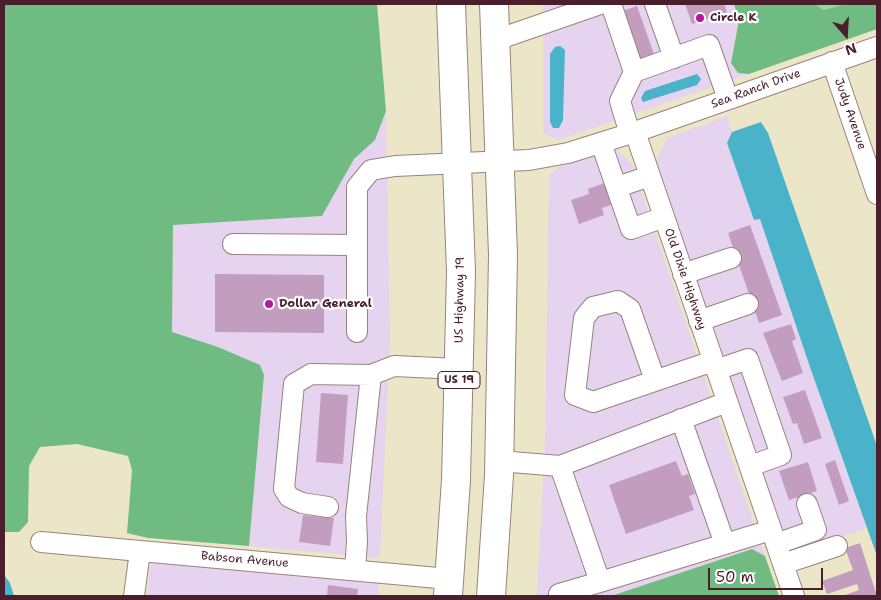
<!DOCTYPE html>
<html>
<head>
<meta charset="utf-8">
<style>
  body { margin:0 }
  #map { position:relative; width:881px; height:600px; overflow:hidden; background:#ece6c9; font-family:"Shantell Sans",sans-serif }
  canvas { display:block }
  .frame { position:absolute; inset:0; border:5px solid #4a1f2b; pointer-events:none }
  .north { position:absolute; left:821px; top:10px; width:50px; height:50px; -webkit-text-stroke:4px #fff; paint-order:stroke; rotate:161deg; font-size:14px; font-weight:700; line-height:20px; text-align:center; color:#4a1f2b }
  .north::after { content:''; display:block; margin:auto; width:18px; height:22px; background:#4a1f2b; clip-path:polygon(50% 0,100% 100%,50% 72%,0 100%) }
  .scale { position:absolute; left:708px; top:568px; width:115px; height:22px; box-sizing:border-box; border:2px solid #4a1f2b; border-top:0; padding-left:6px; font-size:15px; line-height:18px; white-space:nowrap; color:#4a1f2b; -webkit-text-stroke:4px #fff; paint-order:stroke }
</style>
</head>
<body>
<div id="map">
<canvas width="881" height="600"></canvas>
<div class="frame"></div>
<div class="north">N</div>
<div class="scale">50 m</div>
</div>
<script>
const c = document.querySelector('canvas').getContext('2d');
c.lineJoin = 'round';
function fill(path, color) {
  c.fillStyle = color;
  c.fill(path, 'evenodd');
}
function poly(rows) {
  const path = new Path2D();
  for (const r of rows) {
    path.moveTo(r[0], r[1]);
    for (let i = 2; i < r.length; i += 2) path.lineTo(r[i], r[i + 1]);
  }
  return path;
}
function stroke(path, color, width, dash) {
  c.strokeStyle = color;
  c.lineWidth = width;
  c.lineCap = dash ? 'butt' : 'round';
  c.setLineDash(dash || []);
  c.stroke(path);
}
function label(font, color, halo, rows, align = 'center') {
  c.font = font + ' "Shantell Sans",sans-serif';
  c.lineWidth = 4.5;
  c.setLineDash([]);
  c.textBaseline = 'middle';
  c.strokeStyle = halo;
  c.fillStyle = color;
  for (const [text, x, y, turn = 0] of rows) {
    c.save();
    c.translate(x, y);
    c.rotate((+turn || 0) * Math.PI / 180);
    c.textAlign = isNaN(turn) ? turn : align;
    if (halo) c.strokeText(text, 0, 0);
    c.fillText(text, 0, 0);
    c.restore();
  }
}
const built = poly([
  [543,4,734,4,739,19,731,63,738,73,749,74,558,140,543,133],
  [386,111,390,339,380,558,249,546,264,375,218,347,172,332,173,224,322,216,354,159,375,140],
  [727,116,732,132,727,143,754,219,760,218,811,370,867,528,789,555,655,163,667,138],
  [615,148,632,164,765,556,752,549,611,596,537,596,545,441,549,175,559,167],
  [151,562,379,582,378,596,147,596]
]);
const green = poly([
  [815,4,845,4,822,10]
]);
const forest = poly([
  [4,4,377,4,386,111,375,140,354,159,322,216,173,225,172,332,218,347,260,365,264,375,249,546,148,538,127,533,132,470,128,456,77,444,40,447,29,466,28,522,19,532,4,532],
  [734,4,815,4,823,10,845,4,877,4,877,29,749,74,738,73,731,63,739,20],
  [752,549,765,556,779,596,611,596]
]);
const water = poly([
  [560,46,565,50,563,120,559,128,553,128,550,122,550,54,555,47],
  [697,74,701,79,697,85,643,102,641,98,645,91],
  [761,122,768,133,877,446,877,556,811,370,760,219,754,220,727,143,732,132],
  [4,575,10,583,14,596,4,596]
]);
const building = poly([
  [685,4,724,4,727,12,692,24],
  [637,6,655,57,638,62,620,12],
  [607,182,614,204,602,208,604,215,579,224,571,200,589,194,588,189],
  [750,225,782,315,759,323,728,233],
  [215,274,324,275,324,333,215,332],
  [791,324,796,339,792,341,803,373,782,381,763,333],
  [805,390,822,438,804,444,797,423,793,424,783,397],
  [321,393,348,395,343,464,316,462],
  [835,460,849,501,839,505,825,464],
  [676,461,682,476,688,474,695,494,689,496,694,510,626,534,609,485],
  [808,462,817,491,789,500,779,471],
  [303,515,334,518,330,546,299,542],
  [860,543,877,596,842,596,859,590,857,584,827,594,822,581,853,570,845,548],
  [328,585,358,589,357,596,327,596]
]);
const minor = poly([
  [611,4,634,72,709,45,728,99],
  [655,4,674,58],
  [496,40,600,4],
  [832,62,877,194],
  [635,132,794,596],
  [630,134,620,101,634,72],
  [601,143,631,229,664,217],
  [617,187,650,176],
  [233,244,357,245],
  [683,274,731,258],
  [699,321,748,304],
  [357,332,357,187,371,170,395,166,529,160,568,153,635,132,877,47],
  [716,370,748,359,781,455,750,466],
  [655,380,630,309,618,301,593,307,584,318,575,395,593,402,713,361],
  [727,402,560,466,600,582,771,530],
  [681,419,725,544],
  [499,461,560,466],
  [328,507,302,503,289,497,284,489,294,384,311,374,371,375],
  [41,542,449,579],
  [776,544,816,530,807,504],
  [783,564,837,546],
  [355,570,357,542,356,516,371,375,394,366,459,369],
  [559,594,600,582],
  [134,596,140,551]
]);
const highway = poly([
  [448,596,456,480,461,272,451,4],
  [491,596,499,475,503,255,494,4]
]);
const markers = [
  [700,18,5,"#b5179e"],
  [269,304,5,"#b5179e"]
];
const shields = [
  [459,380,42]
];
const shieldNames = [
  ["US 19",459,380]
];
const poiNames = [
  ["Circle K",710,18],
  ["Dollar General",279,304]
];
const streetNames = [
  ["Sea Ranch Drive",756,89,-20],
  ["Judy Avenue",850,114,71],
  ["Old Dixie Highway",685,279,71],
  ["US Highway 19",460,300,-89],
  ["Babson Avenue",245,560,5]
];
fill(built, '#e6d3f0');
fill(green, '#8bdb9a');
fill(forest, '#70bb82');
fill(water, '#4bb3c9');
fill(building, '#c29dbe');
stroke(minor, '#9b827a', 22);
stroke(highway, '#9b827a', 30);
stroke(minor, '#fff', 20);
stroke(highway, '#fff', 28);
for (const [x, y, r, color] of markers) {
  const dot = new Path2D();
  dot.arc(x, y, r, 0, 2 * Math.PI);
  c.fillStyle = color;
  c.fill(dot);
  stroke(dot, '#fff', 2);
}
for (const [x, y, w] of shields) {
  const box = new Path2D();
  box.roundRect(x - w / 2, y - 8.5, w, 17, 4);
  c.fillStyle = '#fff';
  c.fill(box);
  stroke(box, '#4a1f2b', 1);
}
label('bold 11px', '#4a1f2b', null, shieldNames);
label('bold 12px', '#4a1f2b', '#fff', poiNames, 'left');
label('12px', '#4a1f2b', '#fff', streetNames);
</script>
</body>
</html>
